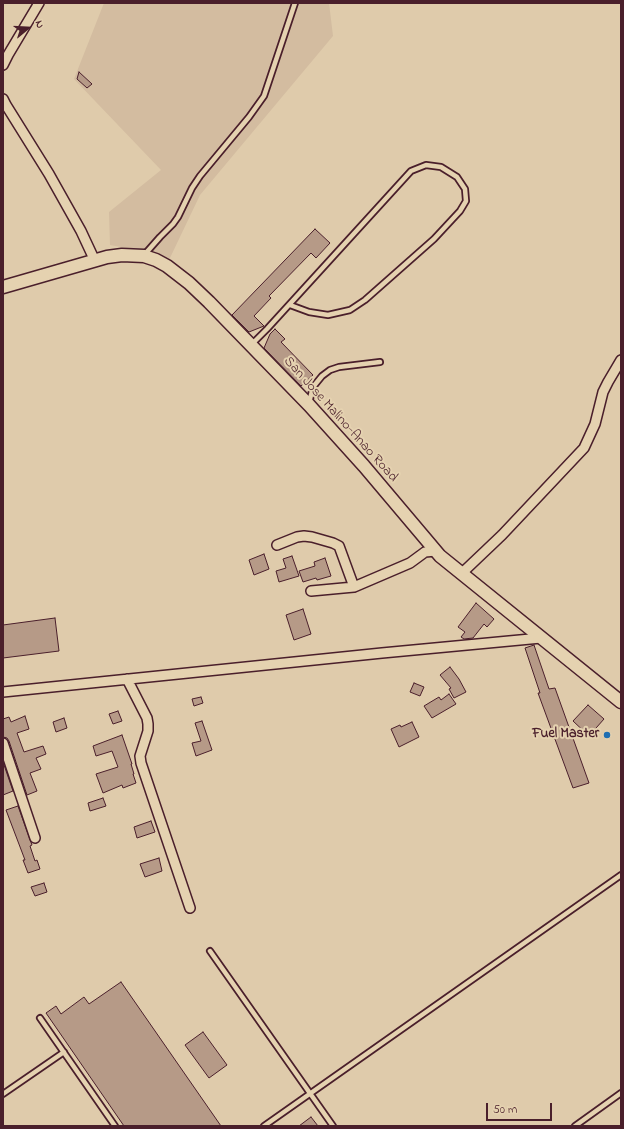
<!DOCTYPE html>
<html>
<head>
<meta charset="utf-8">
<style>
  body { margin:0 }
  #map { position:relative; width:624px; height:1129px; overflow:hidden; background:#dfcbab; font-family:"Indie Flower",sans-serif }
  canvas { display:block }
  .frame { position:absolute; inset:0; border:4px solid #4a1f2b; pointer-events:none }
  .north { position:absolute; left:8px; top:8px; width:40px; height:40px; -webkit-text-stroke:3px #e5d2b0; paint-order:stroke; rotate:72deg; font-size:11px; font-weight:700; line-height:16px; text-align:center; color:#4a1f2b }
  .north::after { content:''; display:block; margin:auto; width:14px; height:18px; background:#4a1f2b; clip-path:polygon(50% 0,100% 100%,50% 72%,0 100%) }
  .scale { position:absolute; left:486px; top:1103px; width:66px; height:18px; box-sizing:border-box; border:2px solid #4a1f2b; border-top:0; padding-left:5px; font-size:12px; line-height:14px; white-space:nowrap; color:#4a1f2b; -webkit-text-stroke:3px #e5d2b0; paint-order:stroke }
</style>
</head>
<body>
<div id="map">
<canvas width="624" height="1129"></canvas>
<div class="frame"></div>
<div class="north">N</div>
<div class="scale">50 m</div>
</div>
<script>
const c = document.querySelector('canvas').getContext('2d');
c.lineJoin = 'round';
function fill(path, color) {
  c.fillStyle = color;
  c.fill(path, 'evenodd');
}
function poly(rows) {
  const path = new Path2D();
  for (const r of rows) {
    path.moveTo(r[0], r[1]);
    for (let i = 2; i < r.length; i += 2) path.lineTo(r[i], r[i + 1]);
  }
  return path;
}
function stroke(path, color, width, dash) {
  c.strokeStyle = color;
  c.lineWidth = width;
  c.lineCap = dash ? 'butt' : 'round';
  c.setLineDash(dash || []);
  c.stroke(path);
}
function label(font, color, halo, rows, align = 'center') {
  c.font = font + ' "Indie Flower",sans-serif';
  c.lineWidth = 4;
  c.setLineDash([]);
  c.textBaseline = 'middle';
  c.strokeStyle = halo;
  c.fillStyle = color;
  for (const [text, x, y, turn = 0] of rows) {
    c.save();
    c.translate(x, y);
    c.rotate((+turn || 0) * Math.PI / 180);
    c.textAlign = isNaN(turn) ? turn : align;
    if (halo) c.strokeText(text, 0, 0);
    c.fillText(text, 0, 0);
    c.restore();
  }
}
const built = poly([
  [104,3,329,3,333,36,200,195,169,260,161,254,110,245,109,212,161,170,74,79]
]);
const building = poly([
  [79,72,92,84,87,88,77,79,79,72],
  [315,229,330,243,316,258,311,253,269,296,271,298,254,316,264,326,249,332,232,315,315,229],
  [275,329,285,339,281,342,313,375,301,386,264,348,270,334,275,329],
  [264,554,269,569,254,575,249,560,264,554],
  [292,556,299,576,279,582,276,571,286,568,283,559,292,556],
  [325,558,331,576,317,580,316,578,303,582,299,571,315,566,314,562,325,558],
  [476,603,494,619,487,627,484,624,473,638,464,639,461,637,465,632,458,627,476,603],
  [303,609,311,634,294,640,286,615,303,609],
  [55,618,59,651,3,658,3,625,55,618],
  [534,645,549,689,555,688,589,783,573,788,538,693,540,693,525,648,534,645],
  [450,667,459,679,466,692,454,698,449,689,451,688,440,675,450,667],
  [414,683,424,687,420,696,410,692,414,683],
  [449,694,456,704,432,718,424,706,439,697,441,700,449,694],
  [201,697,203,703,194,706,192,699,201,697],
  [588,705,604,719,589,736,573,721,588,705],
  [118,711,122,721,113,724,109,714,118,711],
  [25,716,29,729,17,733,24,752,43,746,46,754,36,758,41,769,30,773,37,791,27,795,9,741,7,738,3,737,3,719,9,717,11,722,25,716],
  [64,718,67,728,56,732,53,722,64,718],
  [202,721,212,750,196,756,192,743,201,741,195,723,202,721],
  [412,722,419,737,399,747,391,729,400,725,401,727,412,722],
  [122,735,132,764,131,764,134,774,133,774,136,783,123,788,122,785,103,793,96,774,118,767,112,751,96,756,93,746,122,735],
  [3,762,13,791,3,795,3,762],
  [103,798,106,806,90,811,88,803,103,798],
  [18,806,32,845,30,846,35,861,37,860,40,869,28,873,23,860,25,860,6,810,18,806],
  [151,821,155,832,137,838,134,827,151,821],
  [159,858,162,871,145,877,140,864,159,858],
  [44,883,47,892,35,896,31,887,44,883],
  [121,982,221,1126,124,1126,46,1013,56,1006,61,1014,84,997,89,1004,121,982],
  [203,1032,227,1065,209,1078,185,1045,203,1032],
  [311,1117,318,1126,299,1126,311,1117]
]);
const service = poly([
  [145,254,160,237,173,224,178,217,192,188,200,176,249,117,264,96,295,3],
  [252,344,267,329,411,171,426,165,441,167,457,177,465,189,466,201,460,211,434,239,365,300,350,310,328,315,309,312,290,305],
  [309,403,313,387,322,376,330,370,339,367,380,362],
  [210,951,333,1126],
  [40,1018,115,1126],
  [3,1094,64,1052],
  [264,1126,621,875],
  [575,1126,621,1093]
]);
const minor = poly([
  [3,65,8,55,39,3],
  [3,99,6,105,49,174,81,231,95,261],
  [277,545,297,537,304,536,312,537,333,543,339,546,354,587,410,563,425,552,436,551],
  [461,574,502,535,584,448,595,424,603,392,608,382,621,360],
  [311,591,354,587],
  [127,679,147,718,148,724,148,731,140,756,141,763,190,908],
  [3,692,382,653,541,638],
  [3,743,35,838]
]);
const secondary = poly([
  [3,287,107,257,122,255,144,256,156,260,167,266,189,283,209,302,309,405,364,466,440,556,621,702]
]);
const markers = [
  [607,735,4,"#1f6fb2"]
];
const streetNames = [
  ["San Jose Malino-Anao Road",340,420,48]
];
const poiNames = [
  ["Fuel Master",599,735]
];
fill(built, '#d3bca0');
fill(building, '#b69a87');
stroke(building, '#4a1f2b', 1);
stroke(service, '#4a1f2b', 8);
stroke(minor, '#4a1f2b', 12);
stroke(secondary, '#4a1f2b', 15);
stroke(service, '#e5d2b0', 4.5);
stroke(minor, '#e5d2b0', 9);
stroke(secondary, '#e5d2b0', 12);
for (const [x, y, r, color] of markers) {
  const dot = new Path2D();
  dot.arc(x, y, r, 0, 2 * Math.PI);
  c.fillStyle = color;
  c.fill(dot);
  stroke(dot, '#e5d2b0', 1.5);
}
label('14px', '#4a1f2b', '#e5d2b0', streetNames);
label('bold 14px', '#4a1f2b', '#e5d2b0', poiNames, 'right');
</script>
</body>
</html>
